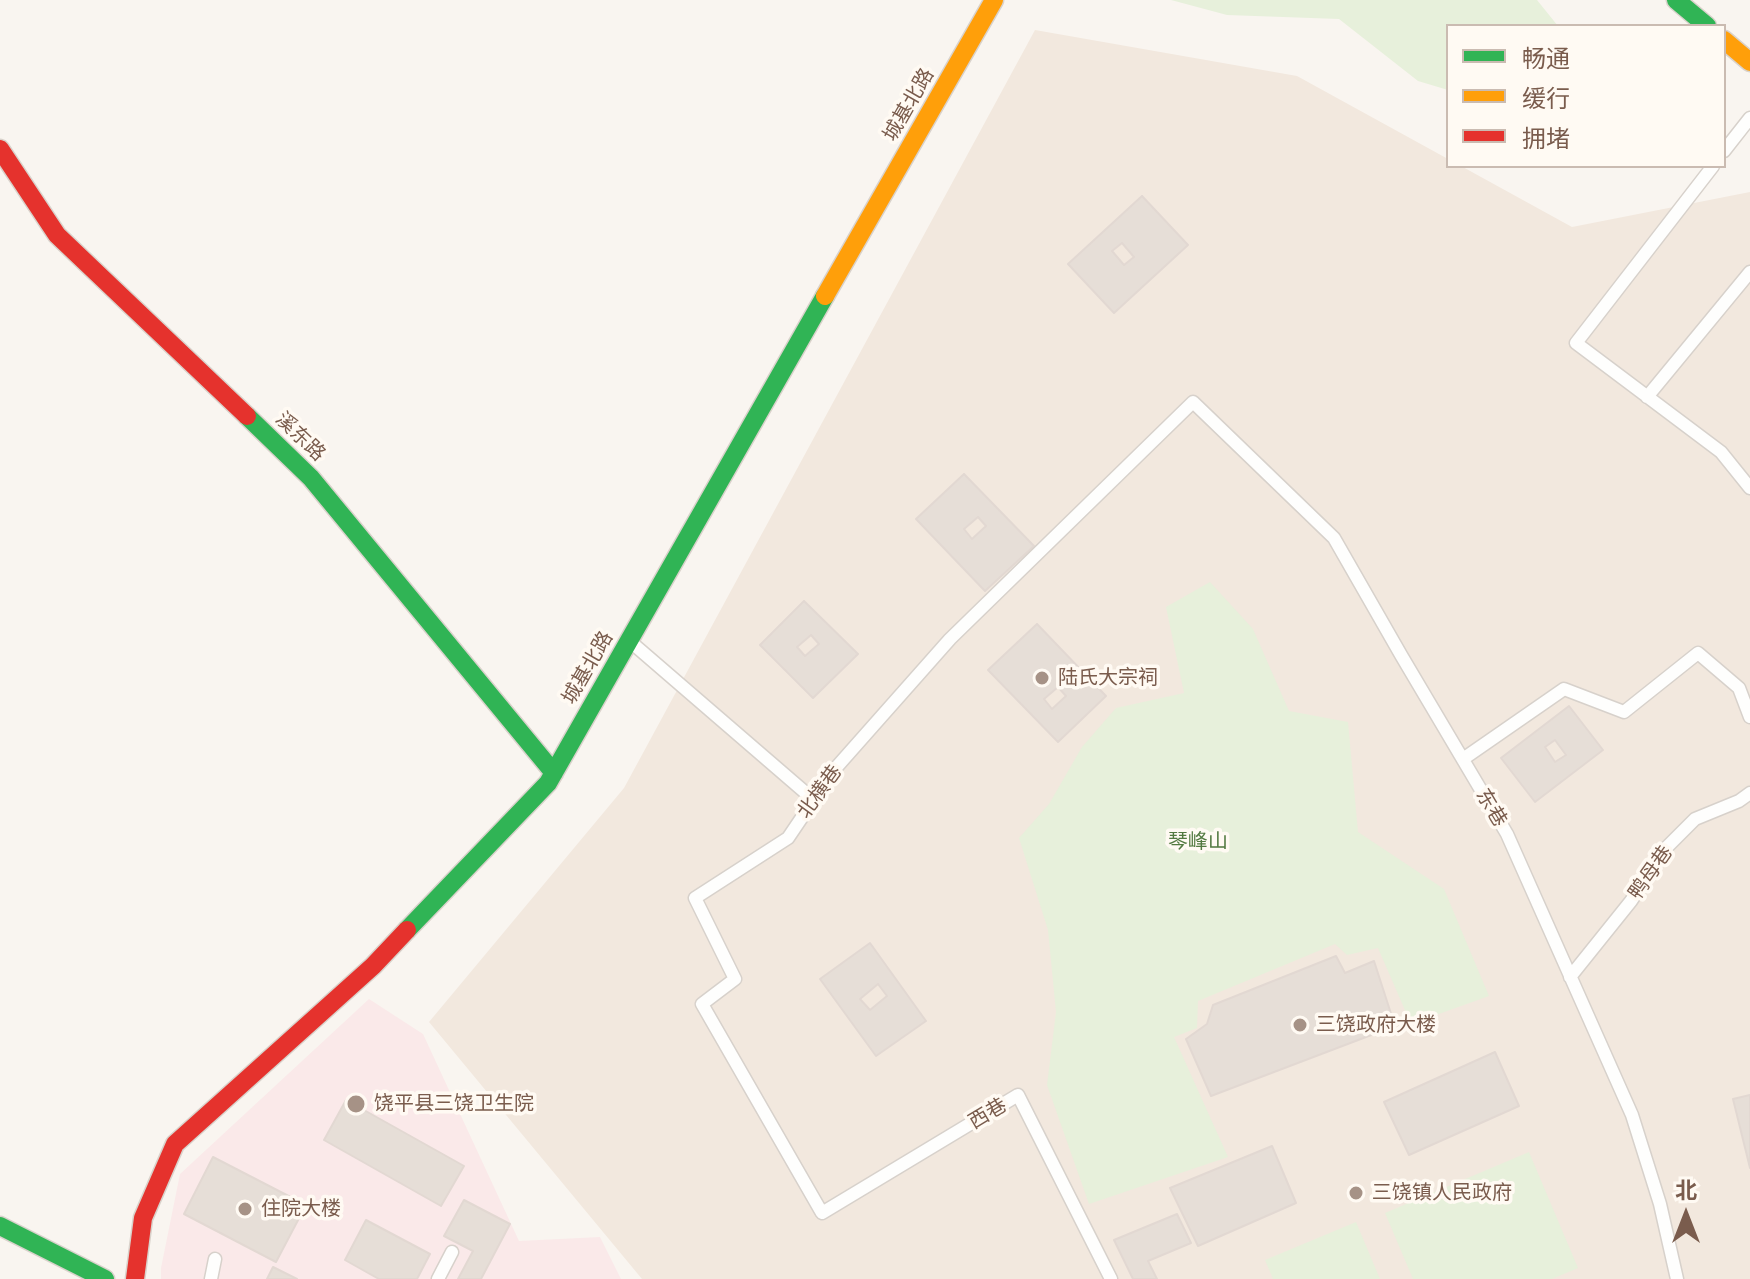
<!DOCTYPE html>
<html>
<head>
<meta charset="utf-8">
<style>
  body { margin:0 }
  #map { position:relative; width:1750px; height:1279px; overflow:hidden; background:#f9f5f0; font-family:Rubik,"Noto Sans SC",sans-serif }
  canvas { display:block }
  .legend { position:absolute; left:1446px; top:24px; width:280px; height:144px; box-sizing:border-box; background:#fffaf3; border:2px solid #cabbb1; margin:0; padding:10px 14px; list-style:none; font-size:24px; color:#7a5c4d }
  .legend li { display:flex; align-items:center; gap:16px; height:40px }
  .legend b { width:40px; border:2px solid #cabbb1 }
  .north { position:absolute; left:1646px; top:1175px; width:80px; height:80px; -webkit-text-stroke:6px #fffaf3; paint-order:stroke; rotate:0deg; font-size:22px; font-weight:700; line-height:32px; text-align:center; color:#7a5c4d }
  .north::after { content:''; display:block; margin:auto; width:28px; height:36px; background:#7a5c4d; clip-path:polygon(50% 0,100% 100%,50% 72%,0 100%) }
</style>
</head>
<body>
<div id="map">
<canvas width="1750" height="1279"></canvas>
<ul class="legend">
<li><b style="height:10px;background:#30b455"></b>畅通</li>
<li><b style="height:10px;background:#ff9f0a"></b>缓行</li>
<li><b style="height:10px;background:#e5322d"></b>拥堵</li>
</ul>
<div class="north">北</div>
</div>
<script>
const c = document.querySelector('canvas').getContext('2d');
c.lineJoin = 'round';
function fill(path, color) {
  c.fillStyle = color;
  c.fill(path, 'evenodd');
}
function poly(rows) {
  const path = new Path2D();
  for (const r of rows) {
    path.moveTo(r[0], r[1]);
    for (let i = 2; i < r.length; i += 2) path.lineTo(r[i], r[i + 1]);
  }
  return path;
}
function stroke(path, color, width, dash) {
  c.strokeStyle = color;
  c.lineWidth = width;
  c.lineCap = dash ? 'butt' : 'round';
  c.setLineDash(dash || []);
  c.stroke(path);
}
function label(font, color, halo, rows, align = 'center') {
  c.font = font + ' Rubik,"Noto Sans SC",sans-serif';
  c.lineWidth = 7;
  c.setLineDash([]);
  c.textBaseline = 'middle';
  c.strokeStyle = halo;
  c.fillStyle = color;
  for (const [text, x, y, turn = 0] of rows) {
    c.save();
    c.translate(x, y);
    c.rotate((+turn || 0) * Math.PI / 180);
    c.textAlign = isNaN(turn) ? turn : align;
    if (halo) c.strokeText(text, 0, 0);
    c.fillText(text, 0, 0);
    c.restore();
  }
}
const residential = poly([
  [1035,30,1297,76,1448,159,1448,166,1461,166,1572,227,1750,192,1750,1279,642,1279,429,1022,624,788]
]);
const medical = poly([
  [369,999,423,1034,519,1241,600,1237,621,1279,161,1279,161,1268,180,1174]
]);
const green = poly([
  [1171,0,1537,0,1558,26,1448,26,1448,90,1418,81,1339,19,1227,15],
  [1210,582,1253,629,1289,711,1348,722,1358,832,1444,889,1489,996,1411,1024,1378,948,1347,955,1335,944,1198,1001,1197,1028,1174,1037,1228,1157,1089,1204,1047,1085,1056,1012,1048,930,1019,838,1049,804,1082,747,1116,708,1184,693,1166,607],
  [1529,1152,1578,1268,1552,1279,1413,1279,1385,1213],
  [1356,1222,1380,1279,1273,1279,1265,1260]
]);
const building = poly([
  [1142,196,1188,245,1114,313,1068,264,1142,196],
  [1122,243,1134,257,1124,265,1112,251,1122,243],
  [964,474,1034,546,985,591,916,519,964,474],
  [978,517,986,526,972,539,964,529,978,517],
  [804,601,858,654,813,698,760,645,804,601],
  [811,635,819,644,805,656,797,647,811,635],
  [1037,624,1106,696,1058,742,988,670,1037,624],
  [1058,687,1066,696,1052,709,1044,699,1058,687],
  [1569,706,1603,750,1535,802,1501,758,1569,706],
  [1555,740,1566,755,1555,762,1545,747,1555,740],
  [870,943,926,1021,876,1056,820,979,870,943],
  [878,984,887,996,870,1010,860,999,878,984],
  [1336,956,1345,973,1374,961,1395,1026,1211,1096,1186,1039,1207,1024,1213,1005,1336,956],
  [1495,1052,1519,1106,1409,1155,1384,1102,1495,1052],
  [1750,1095,1750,1168,1733,1099,1750,1095],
  [346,1100,464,1166,441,1206,324,1140,346,1100],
  [1272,1146,1296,1203,1198,1246,1170,1188,1272,1146],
  [213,1157,306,1205,276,1262,184,1214,213,1157],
  [464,1200,510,1224,481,1279,458,1279,473,1251,444,1236,464,1200],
  [1177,1214,1191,1243,1148,1261,1157,1279,1133,1279,1114,1240,1177,1214],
  [366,1220,430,1254,417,1279,379,1279,345,1260,366,1220],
  [273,1267,297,1279,267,1279,273,1267]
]);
const lane = poly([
  [1724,151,1750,118],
  [1713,166,1576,343,1721,452,1750,488],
  [1647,397,1750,272],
  [632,643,814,800],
  [1463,759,1564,689,1624,712,1698,653,1739,688,1750,717],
  [1570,977,1631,901,1666,848,1695,819,1739,801,1750,793],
  [211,1279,215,1259],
  [438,1279,452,1252],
  [1111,1279,1018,1095,822,1213,702,1004,735,979,695,898,788,838,834,770,950,639,1193,402,1334,538,1401,655,1507,834,1632,1115,1660,1204,1677,1279]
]);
const fast = poly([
  [1676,0,1707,26],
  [247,416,311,478,554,773],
  [407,930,548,783,825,296],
  [0,1226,105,1279]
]);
const slow = poly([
  [1724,40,1750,62],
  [825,296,994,0]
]);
const jam = poly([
  [0,149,57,235,247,416],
  [135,1279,143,1218,175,1144,373,966,407,930]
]);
const markers = [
  [1042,678,8,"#a69286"],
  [1300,1025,8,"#a69286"],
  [356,1104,10,"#a69286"],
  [1356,1193,8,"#a69286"],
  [245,1209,8,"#a69286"]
];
const streetNames = [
  ["城基北路",909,105,-60],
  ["溪东路",300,437,44],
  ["城基北路",588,668,-60],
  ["北横巷",820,792,-54],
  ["东巷",1491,808,59],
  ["鸭母巷",1651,873,-55],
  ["西巷",988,1114,-31]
];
const poiNames = [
  ["陆氏大宗祠",1058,678],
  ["三饶政府大楼",1316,1025],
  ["饶平县三饶卫生院",374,1104],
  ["三饶镇人民政府",1372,1193],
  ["住院大楼",261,1209]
];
const parkNames = [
  ["琴峰山",1198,842]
];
fill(residential, '#f2e8de');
fill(medical, '#fae9e9');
fill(green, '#e7f0db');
fill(building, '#e6ded7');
stroke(building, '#e2d8d2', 2);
stroke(lane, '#d7d1cb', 15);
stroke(fast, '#d9d2cb', 21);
stroke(slow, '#d9d2cb', 21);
stroke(jam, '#d9d2cb', 21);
stroke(lane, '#fefefd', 12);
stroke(fast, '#30b455', 18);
stroke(slow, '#ff9f0a', 18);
stroke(jam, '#e5322d', 18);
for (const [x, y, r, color] of markers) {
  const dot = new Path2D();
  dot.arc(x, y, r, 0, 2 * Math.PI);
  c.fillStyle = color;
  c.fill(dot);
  stroke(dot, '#fffaf3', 3);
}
label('20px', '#7a5c4d', '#fffaf3', streetNames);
label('20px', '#7a5c4d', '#fffaf3', poiNames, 'left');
label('20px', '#537a41', '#fffaf3', parkNames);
</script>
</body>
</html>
